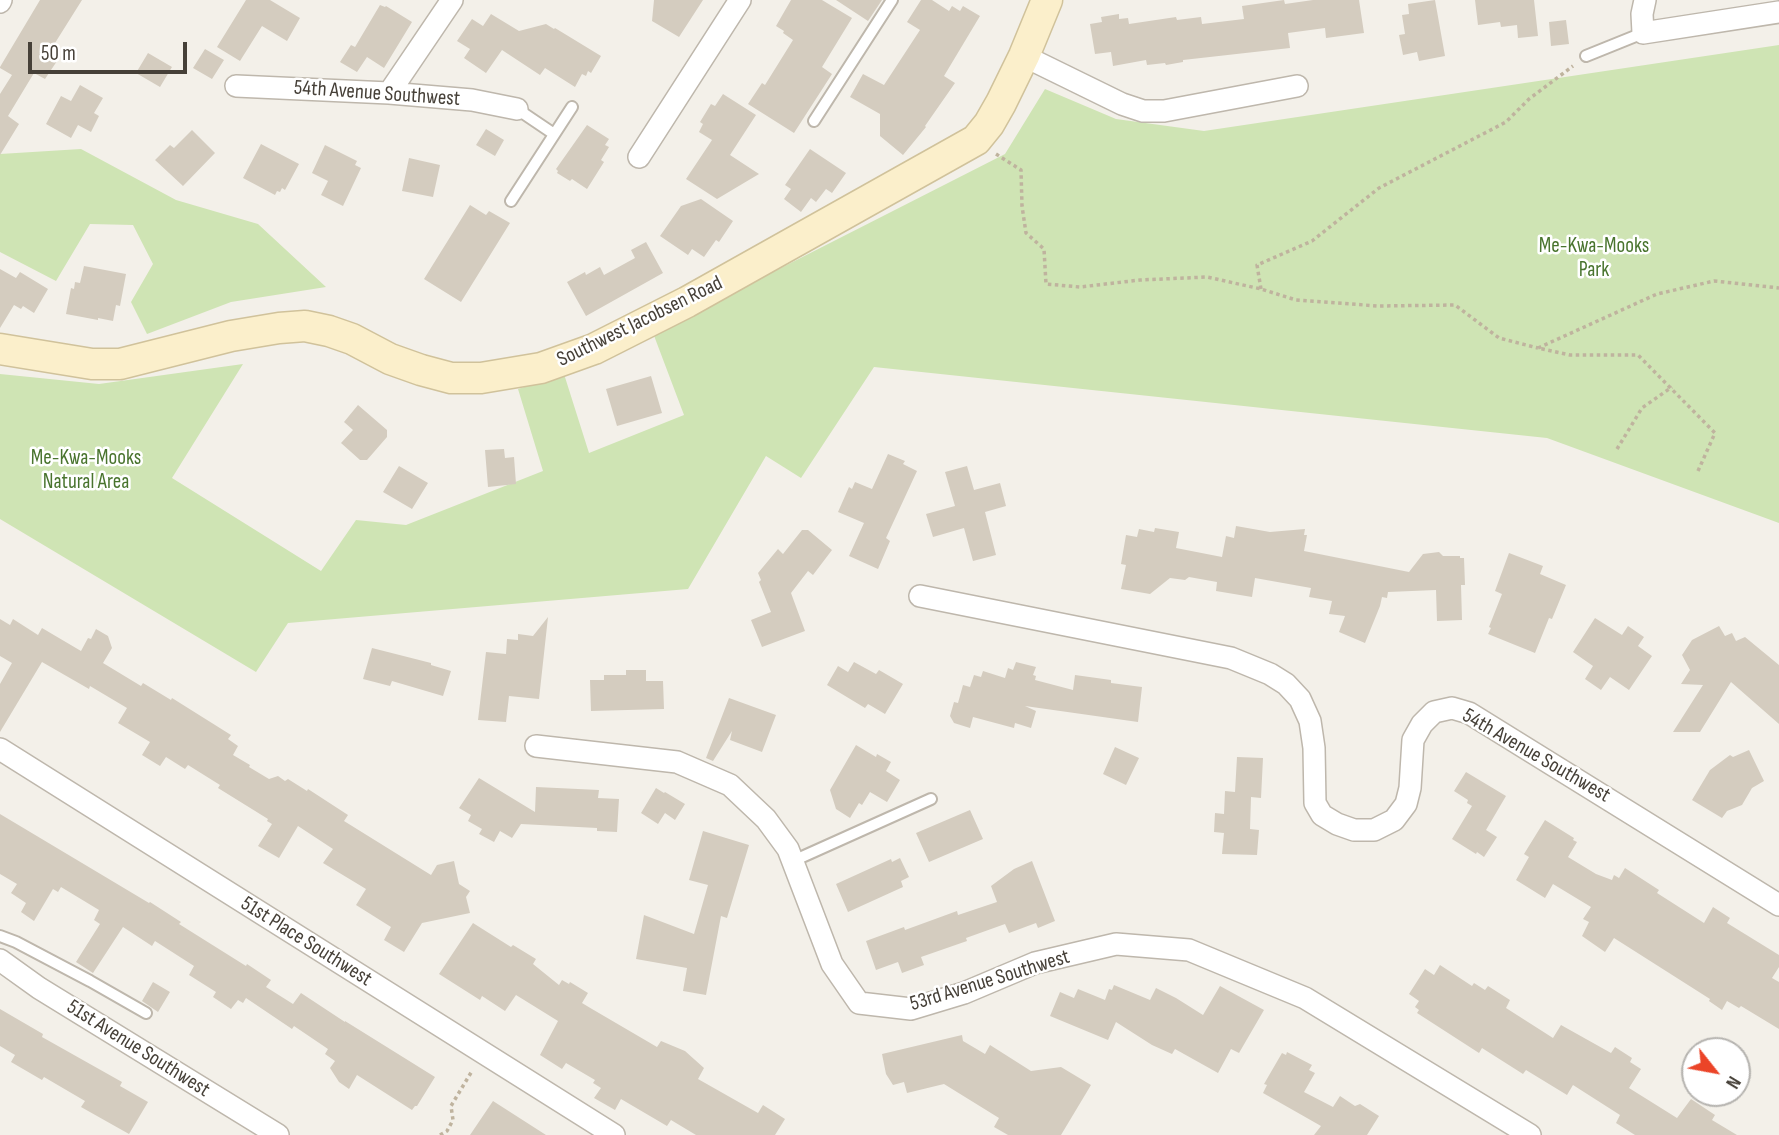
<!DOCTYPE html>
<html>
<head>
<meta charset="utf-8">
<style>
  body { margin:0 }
  #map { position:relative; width:1779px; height:1135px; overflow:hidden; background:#f3f0e9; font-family:"Sofia Sans Condensed",sans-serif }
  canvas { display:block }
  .north { position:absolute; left:1681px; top:1037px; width:70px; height:70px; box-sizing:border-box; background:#fff; border:2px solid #b5b3af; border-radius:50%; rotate:121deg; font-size:19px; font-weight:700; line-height:28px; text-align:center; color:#464038 }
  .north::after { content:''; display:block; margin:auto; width:24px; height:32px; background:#eb4428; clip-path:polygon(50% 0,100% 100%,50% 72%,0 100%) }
  .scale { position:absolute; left:28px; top:42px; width:159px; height:32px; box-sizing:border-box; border:4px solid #464038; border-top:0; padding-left:9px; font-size:21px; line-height:24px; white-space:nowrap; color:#464038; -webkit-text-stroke:5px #fff; paint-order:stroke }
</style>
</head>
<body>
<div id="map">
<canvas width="1779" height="1135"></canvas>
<div class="north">N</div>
<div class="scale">50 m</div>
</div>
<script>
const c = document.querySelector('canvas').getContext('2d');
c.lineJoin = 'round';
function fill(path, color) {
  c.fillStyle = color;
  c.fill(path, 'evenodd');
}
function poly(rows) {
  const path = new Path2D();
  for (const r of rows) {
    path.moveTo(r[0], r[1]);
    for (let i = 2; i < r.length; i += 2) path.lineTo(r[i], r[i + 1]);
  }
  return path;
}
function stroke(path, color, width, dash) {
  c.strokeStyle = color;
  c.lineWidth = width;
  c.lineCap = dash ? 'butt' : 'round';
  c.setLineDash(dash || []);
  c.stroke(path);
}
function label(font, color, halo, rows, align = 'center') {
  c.font = font + ' "Sofia Sans Condensed",sans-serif';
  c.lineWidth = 5;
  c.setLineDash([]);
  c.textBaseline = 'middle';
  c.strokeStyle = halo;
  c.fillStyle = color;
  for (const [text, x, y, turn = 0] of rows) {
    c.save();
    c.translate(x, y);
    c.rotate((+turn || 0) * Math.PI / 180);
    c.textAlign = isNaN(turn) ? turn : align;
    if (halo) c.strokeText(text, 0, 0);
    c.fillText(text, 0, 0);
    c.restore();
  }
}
const green = poly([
  [1779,45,1779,523,1547,438,874,367,801,478,766,456,688,589,288,623,256,672,0,519,0,374,99,384,243,364,172,478,321,571,356,520,406,525,543,471,518,389,564,374,589,453,684,415,653,333,1005,154,1045,89,1116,119,1204,131],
  [81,149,176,200,258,224,326,287,231,302,147,334,131,302,153,264,133,225,90,224,56,281,0,252,0,154]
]);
const building = poly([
  [40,0,82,0,55,43,59,58,45,79,34,73,8,116,19,124,0,155,0,94,12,75,0,68,0,67],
  [246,0,270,0,300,18,287,41,262,26,240,61,217,47],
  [654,0,703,0,679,37,652,21],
  [791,0,822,0,852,18,822,67,832,74,794,133,748,104,762,83,765,85,793,40,783,33,784,31,776,26],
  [836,0,882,0,868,21],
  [921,0,932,0,949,11,952,6,960,11,963,6,980,16,944,76,955,83,925,126,926,127,903,155,880,136,880,114,850,97,863,74,884,85,920,30,907,22],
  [1284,0,1285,4,1313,0,1359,0,1364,33,1326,38,1325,28,1288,33,1290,48,1183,60,1183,62,1166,65,1165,63,1147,65,1146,60,1113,66,1111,52,1095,54,1090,24,1102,22,1101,17,1119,14,1119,19,1128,18,1129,24,1176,17,1177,20,1201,17,1202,24,1244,19,1242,6],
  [1435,0,1445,56,1419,61,1417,52,1403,55,1399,35,1405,34,1402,15,1409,14,1408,4],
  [1475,0,1534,0,1538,36,1518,38,1517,25,1501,27,1500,22,1478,25],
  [380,5,385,7,386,6,412,22,384,68,367,57,357,72,340,62,351,45,355,47],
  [491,14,519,31,546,24,554,29,555,28,601,56,591,73,588,71,586,76,582,74,575,87,545,68,540,75,502,50,486,73,464,58,470,49,457,41,472,19,483,26],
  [1566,20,1569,44,1551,46,1549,22],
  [205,49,224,60,212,79,193,68],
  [148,53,172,67,160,87,136,73],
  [80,85,103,98,94,113,99,116,91,132,78,125,71,138,46,124,61,96,71,101],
  [723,94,756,115,730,155,759,174,717,199,686,179,712,140,699,132,703,124,700,122,711,104,715,106],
  [587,125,609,139,605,145,609,147,601,160,604,162,587,189,572,179,570,181,557,173,558,171,556,169],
  [486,129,504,140,495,156,476,145],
  [192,130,215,153,183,186,155,160,170,145,174,148],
  [261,144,299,164,285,190,282,188,280,192,277,191,275,195,243,178],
  [325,145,357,161,355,165,361,168,343,206,321,195,328,181,312,173],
  [810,149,846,173,832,193,826,189,816,202,811,198,801,212,784,199,791,189,785,185],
  [409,158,440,165,433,197,402,191],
  [701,199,733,221,719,242,716,240,704,257,692,249,688,255,660,236,681,206],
  [470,205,486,215,489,211,510,223,461,302,424,279],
  [646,242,663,273,586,316,567,282,585,272,586,275,600,267,604,275,635,258,631,250],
  [84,266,126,274,120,306,116,305,113,321,98,318,98,320,66,314,71,288,74,289,75,282,80,283],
  [0,269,16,278,20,272,48,289,34,313,23,306,21,309,14,305,0,328],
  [651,376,662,413,617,426,606,389],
  [358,405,387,430,387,437,367,460,360,460,341,443,353,430,344,422],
  [504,449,505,458,514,457,516,484,488,487,485,450],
  [888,454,905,461,903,464,917,471,886,538,890,541,878,569,849,556,864,523,838,512,849,487,852,489,855,482,872,489],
  [399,466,428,483,412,509,383,492],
  [967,466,974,490,1000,483,1006,506,985,512,996,555,973,561,964,528,933,537,926,514,955,506,945,472],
  [1236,526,1270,532,1305,529,1304,535,1307,535,1304,551,1409,572,1423,554,1439,552,1443,556,1460,556,1460,558,1464,558,1465,585,1461,585,1462,620,1437,621,1436,590,1388,592,1387,598,1382,597,1380,606,1365,643,1339,632,1345,616,1329,614,1332,601,1309,597,1311,588,1255,578,1252,597,1216,591,1217,582,1189,577,1185,580,1170,578,1150,594,1121,589,1126,565,1121,564,1126,535,1137,537,1139,529,1154,532,1155,528,1179,532,1176,548,1222,557,1226,536,1234,538],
  [802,530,808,530,832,550,813,575,808,571,791,593,805,631,762,647,751,620,771,612,759,582,761,580,758,573,778,549,783,554],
  [1509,553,1543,566,1540,574,1566,585,1552,619,1549,618,1535,653,1488,634,1491,628,1489,627,1502,594,1495,591],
  [548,617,539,699,509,696,506,722,478,720,486,652,506,654,507,639,518,640,518,634,533,636],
  [1595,618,1622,635,1628,626,1644,637,1638,646,1652,656,1629,690,1610,677,1601,690,1585,679,1593,666,1573,652],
  [0,619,10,625,13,619,38,635,42,628,81,651,88,638,91,639,96,629,108,636,112,648,103,663,141,686,143,683,171,700,172,698,231,735,228,739,238,746,233,755,250,765,249,767,269,779,278,776,285,781,288,779,307,791,308,789,348,815,344,821,431,875,437,865,454,861,459,884,470,891,466,897,470,913,422,923,404,952,384,940,391,927,356,905,366,889,323,863,333,849,298,826,279,858,258,846,272,824,267,821,268,819,218,788,220,785,188,765,185,769,166,757,160,766,142,755,150,742,118,723,127,708,90,686,89,689,42,662,0,732,0,684,12,663,0,656],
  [1719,626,1725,636,1732,633,1736,641,1745,637,1779,665,1779,724,1731,682,1700,732,1673,732,1703,685,1681,684,1690,670,1682,655,1692,640],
  [372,648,431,663,431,665,451,671,443,696,392,681,390,686,363,679],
  [854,662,876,674,879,670,903,684,885,714,868,704,865,708,827,685,838,666,848,672],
  [1016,662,1036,667,1033,675,1036,676,1035,680,1073,690,1075,675,1111,680,1111,683,1142,687,1138,722,1025,706,1036,711,1031,728,1015,723,1014,728,973,717,970,728,954,723,950,716,954,702,958,703,963,685,970,687,974,675,981,677,983,671,1005,678,1008,668,1013,670],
  [626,670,646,670,646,681,663,681,664,709,591,711,590,680,604,680,604,675,626,675],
  [729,698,776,715,762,752,730,740,732,731,713,761,706,758],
  [856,745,876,757,877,754,891,762,886,771,900,780,887,802,870,792,862,805,859,803,850,818,836,809,830,790],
  [1115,747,1139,758,1126,785,1103,774],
  [1749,750,1764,781,1752,788,1742,805,1727,811,1722,818,1692,800,1710,770,1730,755,1733,757],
  [1237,757,1263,758,1261,798,1251,797,1250,829,1259,830,1257,855,1222,854,1224,833,1214,832,1215,813,1224,814,1225,791,1235,792],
  [1466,772,1506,796,1486,830,1497,837,1484,857,1477,852,1476,854,1452,839,1472,806,1467,803,1468,800,1454,791],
  [479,778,535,812,536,787,599,790,598,798,619,799,617,832,597,831,597,828,521,824,512,838,500,831,494,842,479,834,482,829,468,821,471,815,459,808],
  [656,788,664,793,665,792,685,804,675,820,665,813,658,824,641,813],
  [970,810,983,839,929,862,916,833],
  [0,814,149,903,150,902,181,922,179,924,246,966,247,964,271,980,266,987,293,1004,301,993,345,1022,345,1021,435,1077,417,1106,415,1106,412,1110,357,1075,349,1089,339,1082,330,1068,335,1061,325,1054,328,1049,294,1026,292,1029,246,998,243,1003,238,1000,231,1009,213,997,216,992,189,975,194,966,155,941,152,946,123,927,93,973,76,962,100,924,94,920,99,910,61,887,58,892,53,889,34,921,21,912,26,903,11,893,17,884,0,874],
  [1545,820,1574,838,1573,840,1577,842,1568,857,1596,874,1612,880,1614,875,1619,878,1625,868,1659,890,1657,893,1704,923,1713,907,1730,918,1727,923,1779,955,1779,967,1772,978,1779,982,1779,1029,1741,1006,1739,1008,1727,1001,1722,1010,1709,1001,1710,999,1614,938,1605,952,1582,936,1589,922,1583,919,1591,907,1553,884,1545,898,1516,880,1529,857,1524,854],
  [703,831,749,845,727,918,721,916,706,995,683,991,687,968,636,959,644,915,694,934,708,885,689,880],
  [900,858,909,877,901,881,903,887,848,912,836,884,891,859,892,862],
  [1032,861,1055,921,1038,928,1036,923,1009,933,1005,924,966,938,967,941,921,957,924,965,902,973,898,962,876,970,866,941,904,927,905,930,957,911,958,915,997,902,991,886,1014,869],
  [473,923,511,947,513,945,536,959,533,964,559,985,562,980,569,984,570,982,588,993,582,1003,592,1009,657,1047,661,1041,685,1051,704,1068,698,1079,758,1113,763,1105,785,1119,775,1135,696,1135,671,1120,667,1126,621,1099,615,1110,594,1098,601,1088,593,1083,595,1080,566,1063,562,1069,540,1055,558,1021,516,995,505,1011,482,996,480,1000,439,974],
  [1440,965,1472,986,1474,983,1485,990,1488,986,1510,1000,1506,1008,1553,1038,1561,1025,1611,1053,1615,1047,1632,1058,1630,1062,1641,1069,1629,1088,1677,1118,1691,1099,1715,1115,1712,1120,1737,1135,1635,1135,1616,1123,1620,1115,1573,1085,1567,1095,1526,1070,1523,1074,1482,1048,1479,1053,1417,1013,1419,1010,1415,1007,1419,1001,1409,994,1425,969,1434,975],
  [153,982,170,992,158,1012,142,1001],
  [1114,985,1150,1000,1156,988,1176,998,1203,1015,1220,986,1264,1010,1239,1053,1231,1049,1218,1073,1175,1049,1172,1054,1152,1045,1116,1022,1108,1040,1050,1016,1060,992,1074,998,1078,989,1105,1000,1109,989,1112,990],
  [0,1009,43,1034,42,1037,122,1082,120,1086,148,1102,129,1134,81,1107,85,1101,44,1077,42,1080,11,1062,15,1055,0,1046],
  [962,1035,963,1041,985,1054,990,1045,1031,1071,1061,1067,1091,1085,1061,1135,1008,1135,994,1127,999,1118,944,1084,907,1093,904,1082,893,1085,886,1074,882,1054],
  [1287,1052,1312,1065,1309,1070,1315,1073,1304,1092,1333,1107,1340,1096,1355,1106,1360,1104,1379,1116,1367,1135,1314,1135,1321,1126,1263,1093,1267,1085,1264,1084,1282,1053,1286,1055],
  [493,1101,546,1135,470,1135]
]);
const path = poly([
  [996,154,1021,170,1022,206,1026,233,1044,249,1046,284,1080,287,1140,280,1207,277,1261,289,1296,300,1378,306,1455,305,1499,338,1538,348],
  [1261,289,1257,265,1312,241,1379,188,1506,122,1529,99,1573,66],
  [1617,449,1642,408,1672,387],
  [1698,471,1715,433,1638,355,1570,355,1538,348,1657,294,1714,281,1779,288],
  [440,1135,447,1131,453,1120,451,1106,472,1071]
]);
const lane = poly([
  [1586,56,1643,33],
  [517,109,554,134],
  [814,121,892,0],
  [511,201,572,107],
  [793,861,931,799],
  [0,936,16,942,90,981,146,1013]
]);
const street = poly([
  [1645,0,1642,14,1643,33,1779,12],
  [0,2,1,0],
  [1024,56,1122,104,1143,111,1164,111,1297,86],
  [236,86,389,93,472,100,517,109],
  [389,93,452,0],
  [639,157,740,0],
  [920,596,1231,658,1270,674,1286,684,1300,699,1310,721,1314,748,1315,803,1322,815,1337,824,1354,830,1374,830,1394,820,1406,804,1410,788,1413,740,1422,724,1434,712,1452,708,1469,713,1779,905],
  [536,746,677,762,730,785,766,819,788,849,832,964,859,1003,911,1009,964,993,1035,963,1116,944,1189,950,1305,998,1530,1135],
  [0,749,614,1135],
  [0,960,39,988,278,1135]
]);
const secondary = poly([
  [0,349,92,364,120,364,231,336,279,328,305,326,329,331,352,339,390,359,421,370,451,378,481,378,541,368,594,349,687,302,976,140,989,124,1001,103,1024,56,1047,0]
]);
const streetNames = [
  ["54th Avenue Southwest",377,94,4],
  ["Southwest Jacobsen Road",640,322,-26],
  ["54th Avenue Southwest",1536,756,30],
  ["51st Place Southwest",306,942,32],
  ["53rd Avenue Southwest",990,981,-17],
  ["51st Avenue Southwest",138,1049,32]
];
const parkNames = [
  ["Me-Kwa-Mooks",1594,247],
  ["Park",1594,271],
  ["Me-Kwa-Mooks",86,459],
  ["Natural Area",86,483]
];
fill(green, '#cfe4b4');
fill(building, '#d4ccbf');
stroke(lane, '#beb7ac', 14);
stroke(street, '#beb7ac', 24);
stroke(secondary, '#d0c29b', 33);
stroke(path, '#bfb39e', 3.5, [3.5, 3.5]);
stroke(lane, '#fff', 10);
stroke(street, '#fff', 21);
stroke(secondary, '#fbefcb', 30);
label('21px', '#464038', '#fff', streetNames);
label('21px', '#49742e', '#fff', parkNames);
</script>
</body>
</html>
